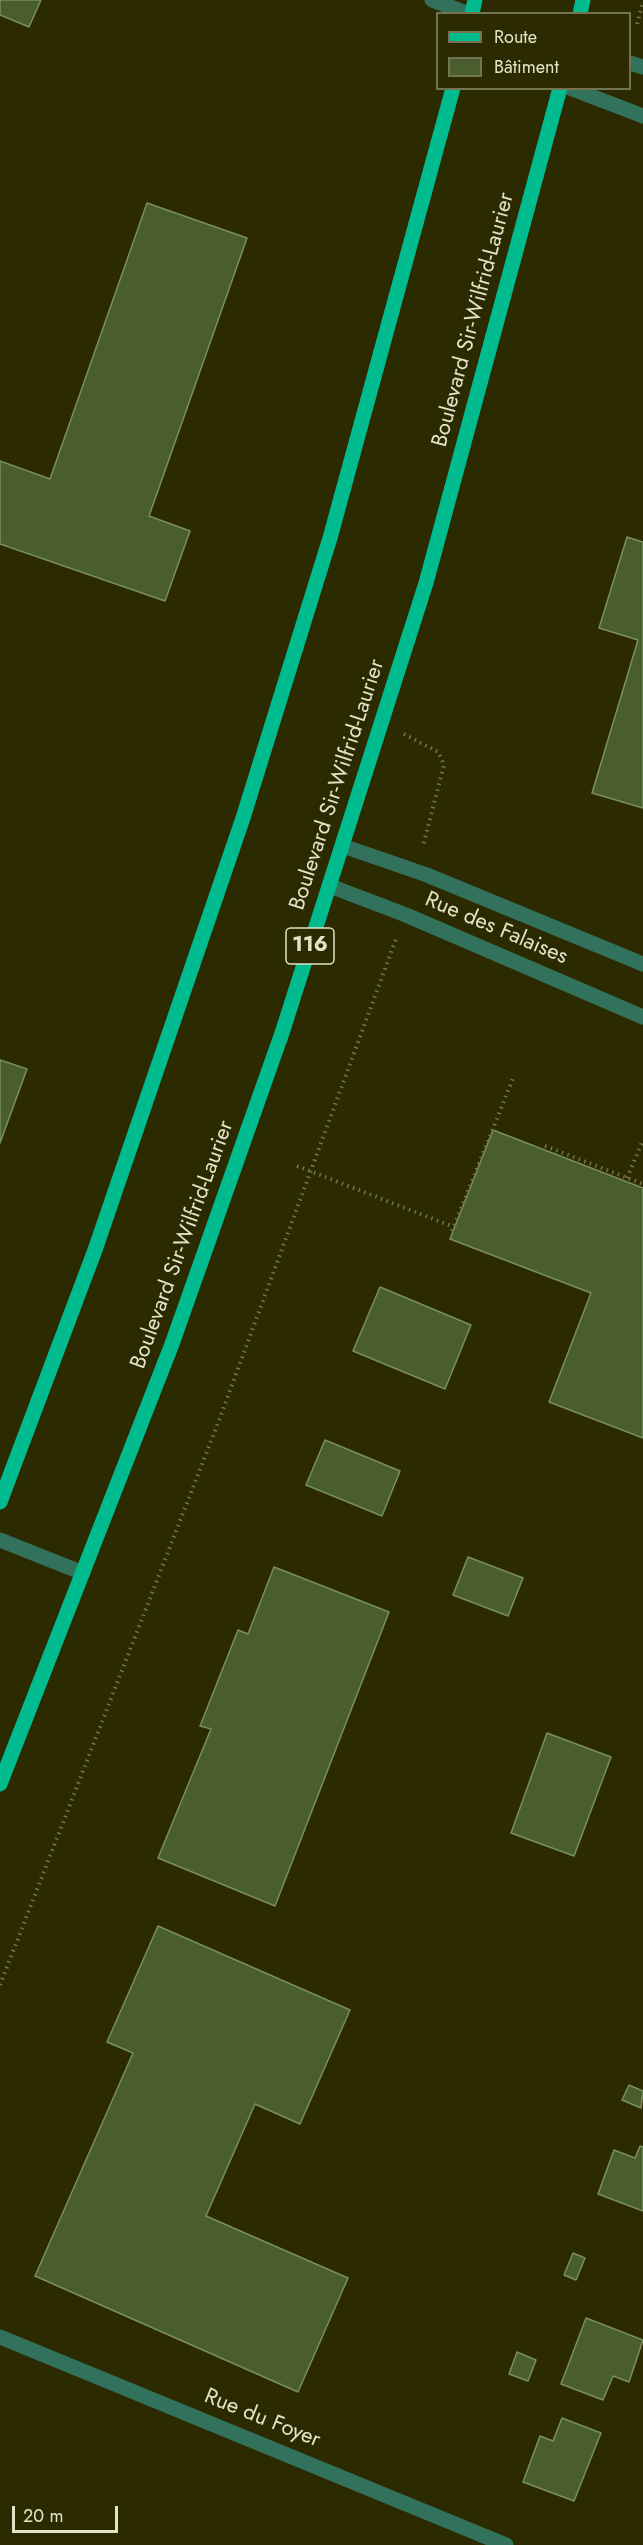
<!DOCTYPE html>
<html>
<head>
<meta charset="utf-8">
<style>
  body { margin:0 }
  #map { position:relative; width:643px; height:2545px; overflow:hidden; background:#2b2a01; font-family:Jost,sans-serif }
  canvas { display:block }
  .legend { position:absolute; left:436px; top:12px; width:195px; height:78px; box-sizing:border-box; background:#2b2a01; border:2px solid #757451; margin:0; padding:8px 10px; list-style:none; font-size:18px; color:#e3e3c8 }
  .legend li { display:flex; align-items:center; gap:12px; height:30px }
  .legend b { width:30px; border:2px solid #757451 }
  .scale { position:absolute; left:12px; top:2506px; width:106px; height:27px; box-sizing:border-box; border:3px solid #e3e3c8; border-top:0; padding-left:8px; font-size:18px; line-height:21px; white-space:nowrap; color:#e3e3c8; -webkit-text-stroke:4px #2b2a01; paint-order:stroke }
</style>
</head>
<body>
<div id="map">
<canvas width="643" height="2545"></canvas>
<ul class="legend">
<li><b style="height:8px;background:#00bb8e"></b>Route</li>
<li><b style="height:16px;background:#495d2f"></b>Bâtiment</li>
</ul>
<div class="scale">20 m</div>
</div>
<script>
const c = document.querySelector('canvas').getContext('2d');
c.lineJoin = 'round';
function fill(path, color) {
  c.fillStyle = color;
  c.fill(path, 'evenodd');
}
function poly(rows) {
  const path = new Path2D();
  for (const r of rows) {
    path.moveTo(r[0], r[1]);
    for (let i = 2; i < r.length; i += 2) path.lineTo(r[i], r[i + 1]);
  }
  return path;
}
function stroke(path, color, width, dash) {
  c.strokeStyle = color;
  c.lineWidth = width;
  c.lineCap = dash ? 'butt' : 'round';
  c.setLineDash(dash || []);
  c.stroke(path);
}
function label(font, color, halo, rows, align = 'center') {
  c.font = font + ' Jost,sans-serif';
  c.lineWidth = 6;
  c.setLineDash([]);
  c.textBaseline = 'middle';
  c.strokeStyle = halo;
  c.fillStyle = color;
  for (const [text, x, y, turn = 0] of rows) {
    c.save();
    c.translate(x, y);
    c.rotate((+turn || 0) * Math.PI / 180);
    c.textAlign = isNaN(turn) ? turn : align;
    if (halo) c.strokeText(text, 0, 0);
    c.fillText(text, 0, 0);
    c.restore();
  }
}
const building = poly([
  [0,0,41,0,29,27,0,15,0,0],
  [147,203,247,238,149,516,190,531,165,601,0,544,0,461,50,479,147,203],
  [627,537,643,542,643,808,592,793,638,640,599,628,627,537],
  [0,1060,27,1069,0,1143,0,1060],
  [493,1130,643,1188,643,1438,549,1402,591,1293,450,1239,493,1130],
  [380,1287,471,1325,445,1389,353,1351,380,1287],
  [325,1440,400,1471,382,1516,306,1485,325,1440],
  [468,1557,523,1578,508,1616,453,1595,468,1557],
  [274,1567,389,1612,275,1906,158,1858,211,1729,200,1726,238,1630,248,1634,274,1567],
  [547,1733,611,1757,574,1856,511,1833,547,1733],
  [158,1926,350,2010,300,2124,255,2104,206,2216,348,2278,298,2392,35,2276,133,2053,107,2042,158,1926],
  [629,2085,643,2091,641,2108,622,2100,629,2085],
  [640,2146,643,2147,643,2211,598,2194,614,2150,635,2158,640,2146],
  [573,2253,585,2258,576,2280,564,2275,573,2253],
  [586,2318,643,2340,629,2382,613,2376,603,2400,561,2384,586,2318],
  [517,2352,536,2360,528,2381,509,2374,517,2352],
  [562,2418,601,2433,574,2501,523,2482,540,2436,553,2441,562,2418]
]);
const path = poly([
  [637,24,643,2],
  [404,734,438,752,444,765,423,846],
  [545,1146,643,1184],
  [297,1166,454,1227],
  [627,1178,643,1140],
  [452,1231,514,1076],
  [0,1985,218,1423,396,939]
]);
const street = poly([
  [432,0,469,14],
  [630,63,643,67],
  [570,88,643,116],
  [343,846,427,875,643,964],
  [330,886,406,915,643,1017],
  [0,1540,83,1573],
  [0,2337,506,2545]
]);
const primary = poly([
  [472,14,475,0],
  [580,14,583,0],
  [0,1502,95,1250,243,818,330,538,453,88],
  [0,1784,172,1344,282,1033,426,583,560,88]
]);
const shields = [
  [310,946,48]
];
const shieldNames = [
  ["116",310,946]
];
const streetNames = [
  ["Boulevard Sir-Wilfrid-Laurier",474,320,-75],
  ["Boulevard Sir-Wilfrid-Laurier",338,785,-72],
  ["Rue des Falaises",496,929,23],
  ["Boulevard Sir-Wilfrid-Laurier",183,1245,-70],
  ["Rue du Foyer",262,2419,22]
];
fill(building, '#495d2f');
stroke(building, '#7a8f5f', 1.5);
stroke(path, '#757451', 4, [1.5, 4.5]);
stroke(street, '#32725c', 15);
stroke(primary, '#00bb8e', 15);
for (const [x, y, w] of shields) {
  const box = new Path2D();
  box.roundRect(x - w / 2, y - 18, w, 36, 4.5);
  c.fillStyle = '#2b2a01';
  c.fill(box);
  stroke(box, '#e3e3c8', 1.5);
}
label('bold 21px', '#e3e3c8', null, shieldNames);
label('22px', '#e3e3c8', '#2b2a01', streetNames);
</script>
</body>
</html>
